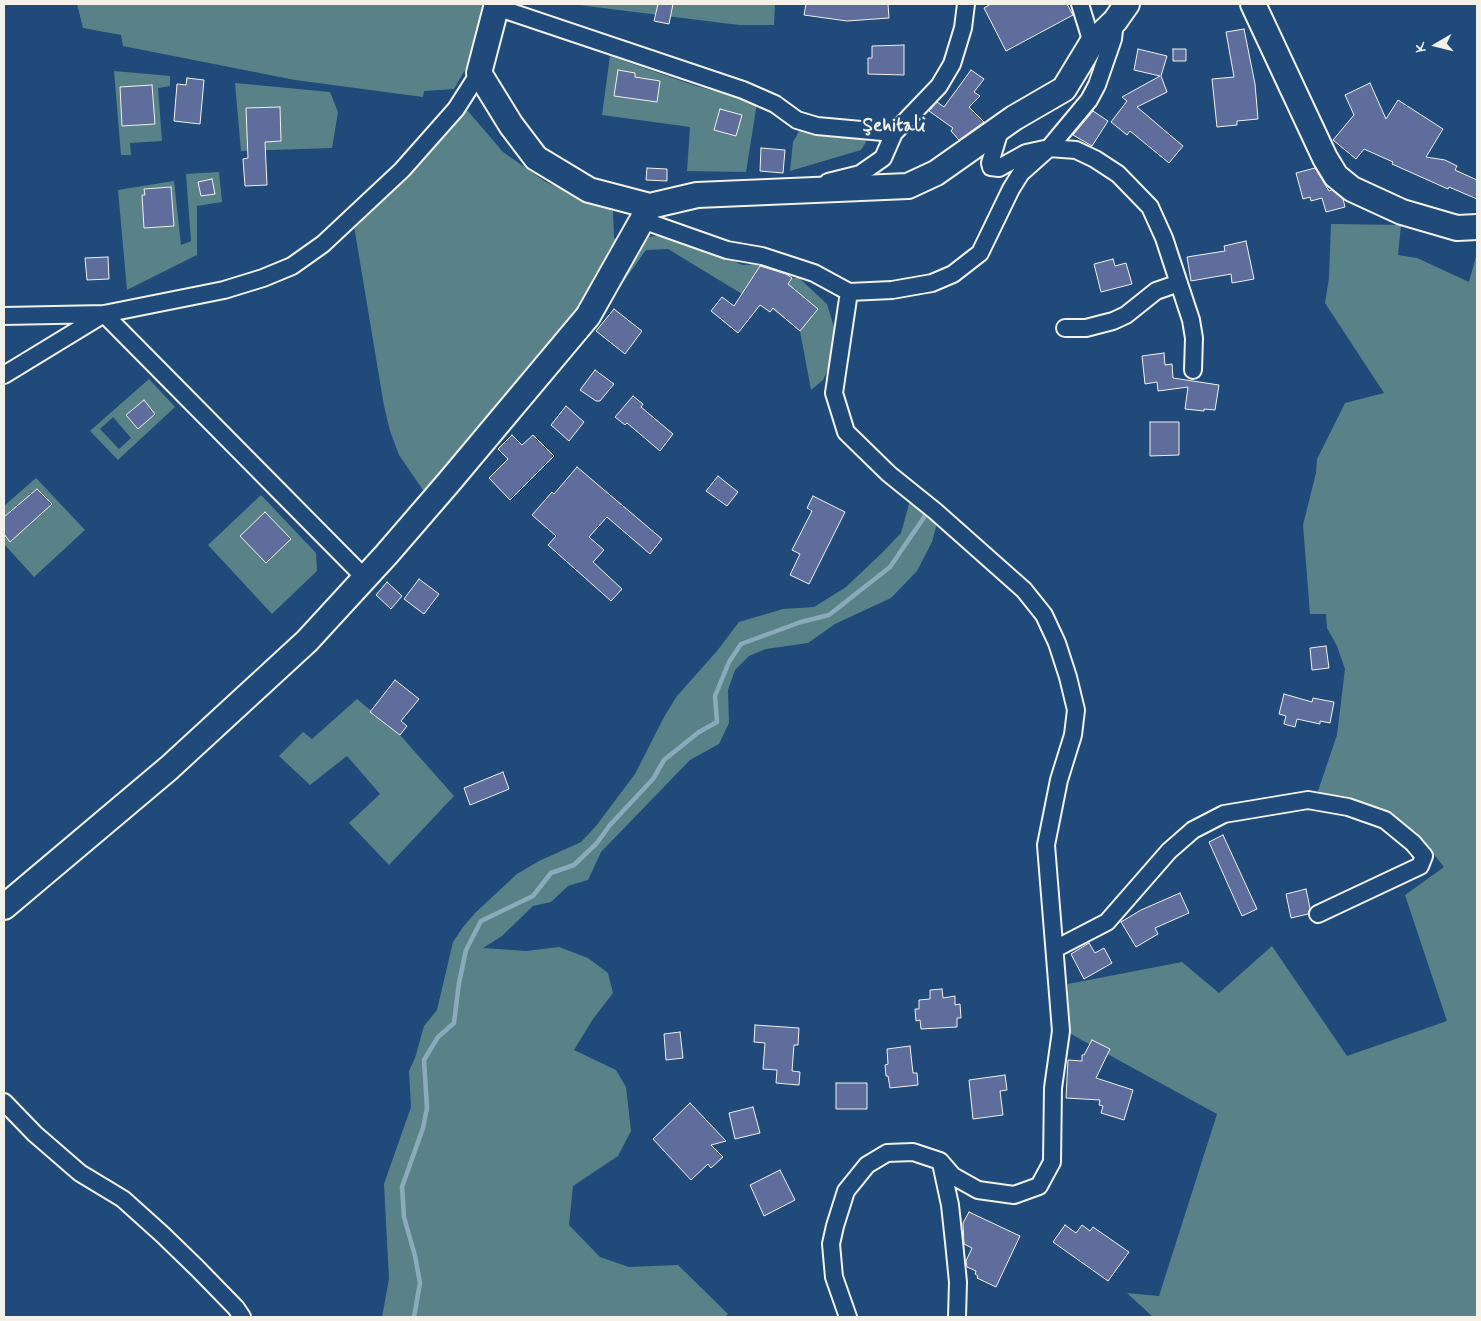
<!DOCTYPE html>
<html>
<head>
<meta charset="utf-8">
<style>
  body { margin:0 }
  #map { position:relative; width:1481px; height:1321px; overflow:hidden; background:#1f4a7a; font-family:Mynerve,sans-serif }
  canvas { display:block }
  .frame { position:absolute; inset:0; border:5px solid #f4f1e8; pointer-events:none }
  .north { position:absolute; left:1411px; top:20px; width:50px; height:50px; -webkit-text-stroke:4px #1f4a7a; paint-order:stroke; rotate:262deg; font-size:14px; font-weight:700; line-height:20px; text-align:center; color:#f4f1e8 }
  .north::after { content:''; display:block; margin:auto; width:18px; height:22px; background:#f4f1e8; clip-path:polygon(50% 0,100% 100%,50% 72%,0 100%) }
</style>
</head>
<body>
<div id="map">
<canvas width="1481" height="1321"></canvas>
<div class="frame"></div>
<div class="north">K</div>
</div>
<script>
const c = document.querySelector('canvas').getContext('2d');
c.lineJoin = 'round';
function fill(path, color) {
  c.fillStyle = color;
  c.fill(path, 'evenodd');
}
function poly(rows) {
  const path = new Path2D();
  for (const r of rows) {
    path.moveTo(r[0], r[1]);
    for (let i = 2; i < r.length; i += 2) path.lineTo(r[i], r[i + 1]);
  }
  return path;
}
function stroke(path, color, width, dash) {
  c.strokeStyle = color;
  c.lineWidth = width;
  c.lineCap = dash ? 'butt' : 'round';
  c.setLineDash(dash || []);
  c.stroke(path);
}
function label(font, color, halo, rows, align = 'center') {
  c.font = font + ' Mynerve,sans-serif';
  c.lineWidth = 4.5;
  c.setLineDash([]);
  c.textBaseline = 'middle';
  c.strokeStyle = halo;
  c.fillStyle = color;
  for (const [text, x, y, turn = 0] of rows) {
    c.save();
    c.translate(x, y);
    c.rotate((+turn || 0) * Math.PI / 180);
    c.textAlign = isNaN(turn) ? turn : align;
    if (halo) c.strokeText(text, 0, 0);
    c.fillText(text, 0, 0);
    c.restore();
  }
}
const green = poly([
  [77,4,486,4,465,70,454,89,424,91,423,97,295,80,123,46,121,35,83,28],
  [571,4,775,4,774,25,739,25],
  [610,56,693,85,757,103,746,172,687,171,690,127,602,115],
  [114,71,170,76,170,86,158,88,162,141,130,143,131,155,121,155],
  [235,83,330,92,338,112,332,148,241,151],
  [455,106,467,110,503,152,546,182,613,211,614,238,620,240,591,295,425,493,399,455,390,431,384,406,352,214],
  [802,126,863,136,866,142,861,150,790,171,793,142],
  [219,172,222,202,197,206,197,255,127,290,118,190,174,181,181,245,191,241,186,174],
  [1331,224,1401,225,1398,255,1417,258,1469,282,1477,253,1477,1317,1153,1317,1127,1293,1159,1296,1217,1114,1069,1033,1068,984,1182,962,1219,993,1272,946,1347,1056,1447,1021,1405,895,1444,867,1415,831,1317,794,1337,735,1345,669,1337,646,1327,628,1326,614,1310,614,1303,525,1316,473,1317,459,1345,403,1384,393,1325,303,1329,278],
  [665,235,703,246,742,265,761,264,742,294,668,249,646,250,616,292,616,287,639,248,648,237],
  [792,278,799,278,827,304,834,327,835,355,823,380,811,390,800,331,772,309],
  [149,379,175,407,118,460,90,431],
  [113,417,131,438,119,449,100,429],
  [36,478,85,530,34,577,4,544,4,506],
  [261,495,316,553,317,571,272,614,208,545],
  [911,497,937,523,932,542,917,571,891,598,835,624,808,643,766,649,749,656,735,670,728,690,729,723,719,744,690,760,601,852,588,880,568,886,551,902,533,906,502,936,483,948,526,951,559,947,588,958,608,973,613,993,593,1019,574,1050,616,1070,626,1087,631,1131,618,1156,573,1186,569,1225,600,1257,629,1267,678,1265,728,1314,725,1317,382,1317,389,1279,384,1184,411,1107,409,1071,415,1058,424,1026,437,1010,453,942,463,927,475,913,517,874,539,861,581,842,596,826,635,774,664,717,677,696,717,651,739,622,783,609,814,607,846,587,884,551,901,533],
  [357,699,400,735,454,796,389,865,349,823,380,794,347,756,310,785,279,756,303,732,312,739]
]);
const stream = poly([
  [414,1317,420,1283,415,1256,404,1217,402,1187,423,1128,427,1108,424,1060,438,1037,454,1023,459,983,466,950,481,921,533,896,551,873,574,865,597,843,610,825,653,779,664,760,699,732,717,722,715,696,729,662,741,644,801,622,829,615,890,567,927,513]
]);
const building = poly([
  [658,4,673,4,669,24,654,21,658,4],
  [806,4,888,4,889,18,847,21,804,15,806,4],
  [991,4,1067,4,1073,15,1006,51,984,8,991,4],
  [1244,29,1255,84,1258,119,1237,121,1237,125,1217,127,1212,79,1234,77,1226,32,1244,29],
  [904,45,904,75,868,74,868,58,872,58,872,46,904,45],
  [1138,49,1167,56,1161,76,1167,92,1137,107,1183,146,1169,163,1130,131,1127,135,1111,122,1127,101,1122,97,1160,76,1134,70,1138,49],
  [1173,49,1186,49,1186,61,1173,61,1173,49],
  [618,70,635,73,635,77,660,81,657,102,614,96,618,70],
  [971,70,984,79,974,92,980,96,969,107,984,122,959,140,951,131,953,128,929,111,937,102,944,107,971,70],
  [187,78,204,80,200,124,174,121,177,84,186,85,187,78],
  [1370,83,1386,119,1398,100,1443,129,1426,157,1445,160,1457,166,1455,170,1477,180,1477,199,1449,187,1448,189,1392,164,1393,162,1364,149,1356,159,1333,140,1354,115,1345,95,1370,83],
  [152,85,155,124,122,126,120,87,152,85],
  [280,107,281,141,265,142,267,185,245,186,243,159,248,158,246,108,280,107],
  [720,109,742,115,736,136,714,130,720,109],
  [1093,111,1108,121,1092,146,1073,135,1093,111],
  [761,148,785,150,783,173,760,171,761,148],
  [647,168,667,169,667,181,646,180,647,168],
  [1315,168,1329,191,1332,190,1343,199,1345,207,1326,212,1322,198,1311,201,1310,197,1303,199,1296,173,1315,168],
  [212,179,215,194,201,196,198,182,212,179],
  [171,187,174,226,144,228,142,195,145,195,144,189,171,187],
  [1246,241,1254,279,1232,283,1231,274,1191,281,1187,257,1225,251,1224,246,1246,241],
  [108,257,109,279,87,280,85,258,108,257],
  [1113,259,1115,266,1126,263,1132,284,1101,292,1094,264,1113,259],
  [760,266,786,274,792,278,788,284,818,309,800,331,773,308,770,312,760,305,738,333,711,311,722,297,734,306,760,266],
  [614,309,642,331,625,354,596,331,614,309],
  [1164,353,1165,365,1172,364,1173,378,1219,385,1215,410,1204,409,1204,411,1185,409,1188,387,1158,391,1157,382,1145,384,1142,356,1164,353],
  [595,370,614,384,600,401,596,401,580,390,595,370],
  [633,396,643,404,641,407,673,434,660,451,627,423,625,425,615,417,633,396],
  [144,400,155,414,138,429,126,415,144,400],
  [566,406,584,422,569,441,551,425,566,406],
  [1150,422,1179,422,1179,455,1150,456,1150,422],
  [512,435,522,445,533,435,554,456,510,500,489,478,508,459,498,449,512,435],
  [577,467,662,539,650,554,607,517,589,537,604,550,593,562,622,589,611,601,548,545,556,536,532,515,552,492,554,494,577,467],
  [718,476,738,492,727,506,706,491,718,476],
  [37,489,52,504,10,542,4,534,4,517,37,489],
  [813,496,845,512,809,584,790,575,800,554,792,550,812,511,807,508,813,496],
  [265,512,291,539,266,563,240,536,265,512],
  [419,579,439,594,424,614,404,599,419,579],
  [387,582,402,596,391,609,376,595,387,582],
  [1326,646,1329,668,1312,670,1310,648,1326,646],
  [395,680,419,699,401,721,407,726,400,735,370,712,395,680],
  [1284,694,1312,702,1313,698,1334,702,1330,723,1320,721,1320,724,1297,719,1295,727,1284,724,1286,716,1279,714,1284,694],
  [503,772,509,789,470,805,464,788,503,772],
  [1223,835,1257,909,1242,916,1209,842,1223,835],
  [1306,889,1310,908,1308,914,1291,918,1286,894,1306,889],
  [1180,893,1189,913,1155,928,1158,934,1136,947,1121,922,1141,910,1180,893],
  [1089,943,1095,953,1104,948,1112,963,1084,979,1071,954,1089,943],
  [942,989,943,998,955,996,955,1005,960,1004,961,1018,957,1018,957,1027,921,1029,920,1020,916,1021,915,1009,919,1009,919,1000,930,999,930,990,942,989],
  [755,1025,799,1028,798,1045,794,1045,792,1071,800,1072,799,1085,776,1083,777,1070,763,1069,765,1043,754,1042,755,1025],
  [680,1032,683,1058,666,1060,664,1034,680,1032],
  [1092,1040,1110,1049,1096,1078,1133,1090,1124,1120,1101,1113,1103,1106,1099,1105,1100,1100,1066,1098,1068,1060,1082,1061,1082,1055,1084,1055,1092,1040],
  [910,1046,913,1073,917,1073,918,1085,890,1088,888,1076,886,1076,885,1065,888,1064,887,1049,910,1046],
  [1005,1075,1007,1090,1000,1091,1003,1115,973,1119,969,1080,1005,1075],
  [836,1083,867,1083,867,1109,836,1109,836,1083],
  [690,1103,726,1141,711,1145,723,1157,711,1168,708,1164,691,1180,653,1139,690,1103],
  [753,1107,760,1133,735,1139,729,1113,753,1107],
  [780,1170,795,1200,764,1216,750,1185,780,1170],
  [969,1212,1020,1236,996,1287,977,1278,978,1276,975,1274,976,1271,967,1267,966,1261,972,1248,964,1244,963,1223,969,1212],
  [1065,1225,1076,1233,1082,1225,1090,1231,1093,1227,1129,1252,1108,1281,1053,1242,1065,1225]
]);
const street = poly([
  [1080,4,1092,43],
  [496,7,743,90,775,104,797,120,817,126,894,133],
  [1001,127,990,163,991,167,999,168,1026,153,1049,148,1076,150,1095,159,1118,174,1150,207,1164,238,1191,320,1194,338,1193,370],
  [828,182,860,174,883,158,894,133,939,86,952,64,963,28,966,4],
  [642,220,727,250,762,256,814,273,849,292,892,290,932,283,953,274,980,253,1011,189,1021,173,1049,148,1089,100,1097,85,1113,39,1115,21],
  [4,316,104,314,224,290,263,278,292,266,323,244,402,170,456,109,479,73],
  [1065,328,1086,328,1113,321,1126,315,1156,291,1179,283],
  [4,375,104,314,365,578],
  [1055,949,1107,922,1169,851,1193,830,1224,814,1308,800,1348,807,1385,820,1413,843,1424,856,1420,866,1318,914],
  [4,1102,35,1134,80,1173,123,1199,163,1235,197,1268,236,1308,242,1317],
  [941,1163,950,1205,954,1242,958,1282,957,1317],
  [848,1317,834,1277,831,1244,835,1226,846,1191,867,1165,887,1153,913,1152,940,1161,953,1176,978,1190,1014,1195,1039,1186,1052,1162,1053,1088,1061,1031,1046,845,1059,780,1073,735,1076,710,1068,677,1057,643,1044,615,1024,590,935,511,889,474,846,432,834,393,849,292]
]);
const secondary = poly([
  [1253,4,1325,158,1336,176,1352,189,1402,212,1457,228,1477,227],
  [650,206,697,195,908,186,936,173,1014,118,1064,89,1092,43,1115,21,1127,4],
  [4,907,169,768,307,641,386,555,449,482,588,316,650,206,589,190,536,158,511,125,479,73,497,4]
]);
const quarterNames = [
  ["Şehitali",894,127]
];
fill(green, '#598288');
stroke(stream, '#8aabbc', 4.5);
fill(building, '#5e6d9b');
stroke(building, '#f4f1e8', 1);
stroke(street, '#f4f1e8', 20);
stroke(secondary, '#f4f1e8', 28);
stroke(street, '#1f4a7a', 16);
stroke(secondary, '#1f4a7a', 24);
label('bold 19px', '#f4f1e8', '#1f4a7a', quarterNames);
</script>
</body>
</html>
